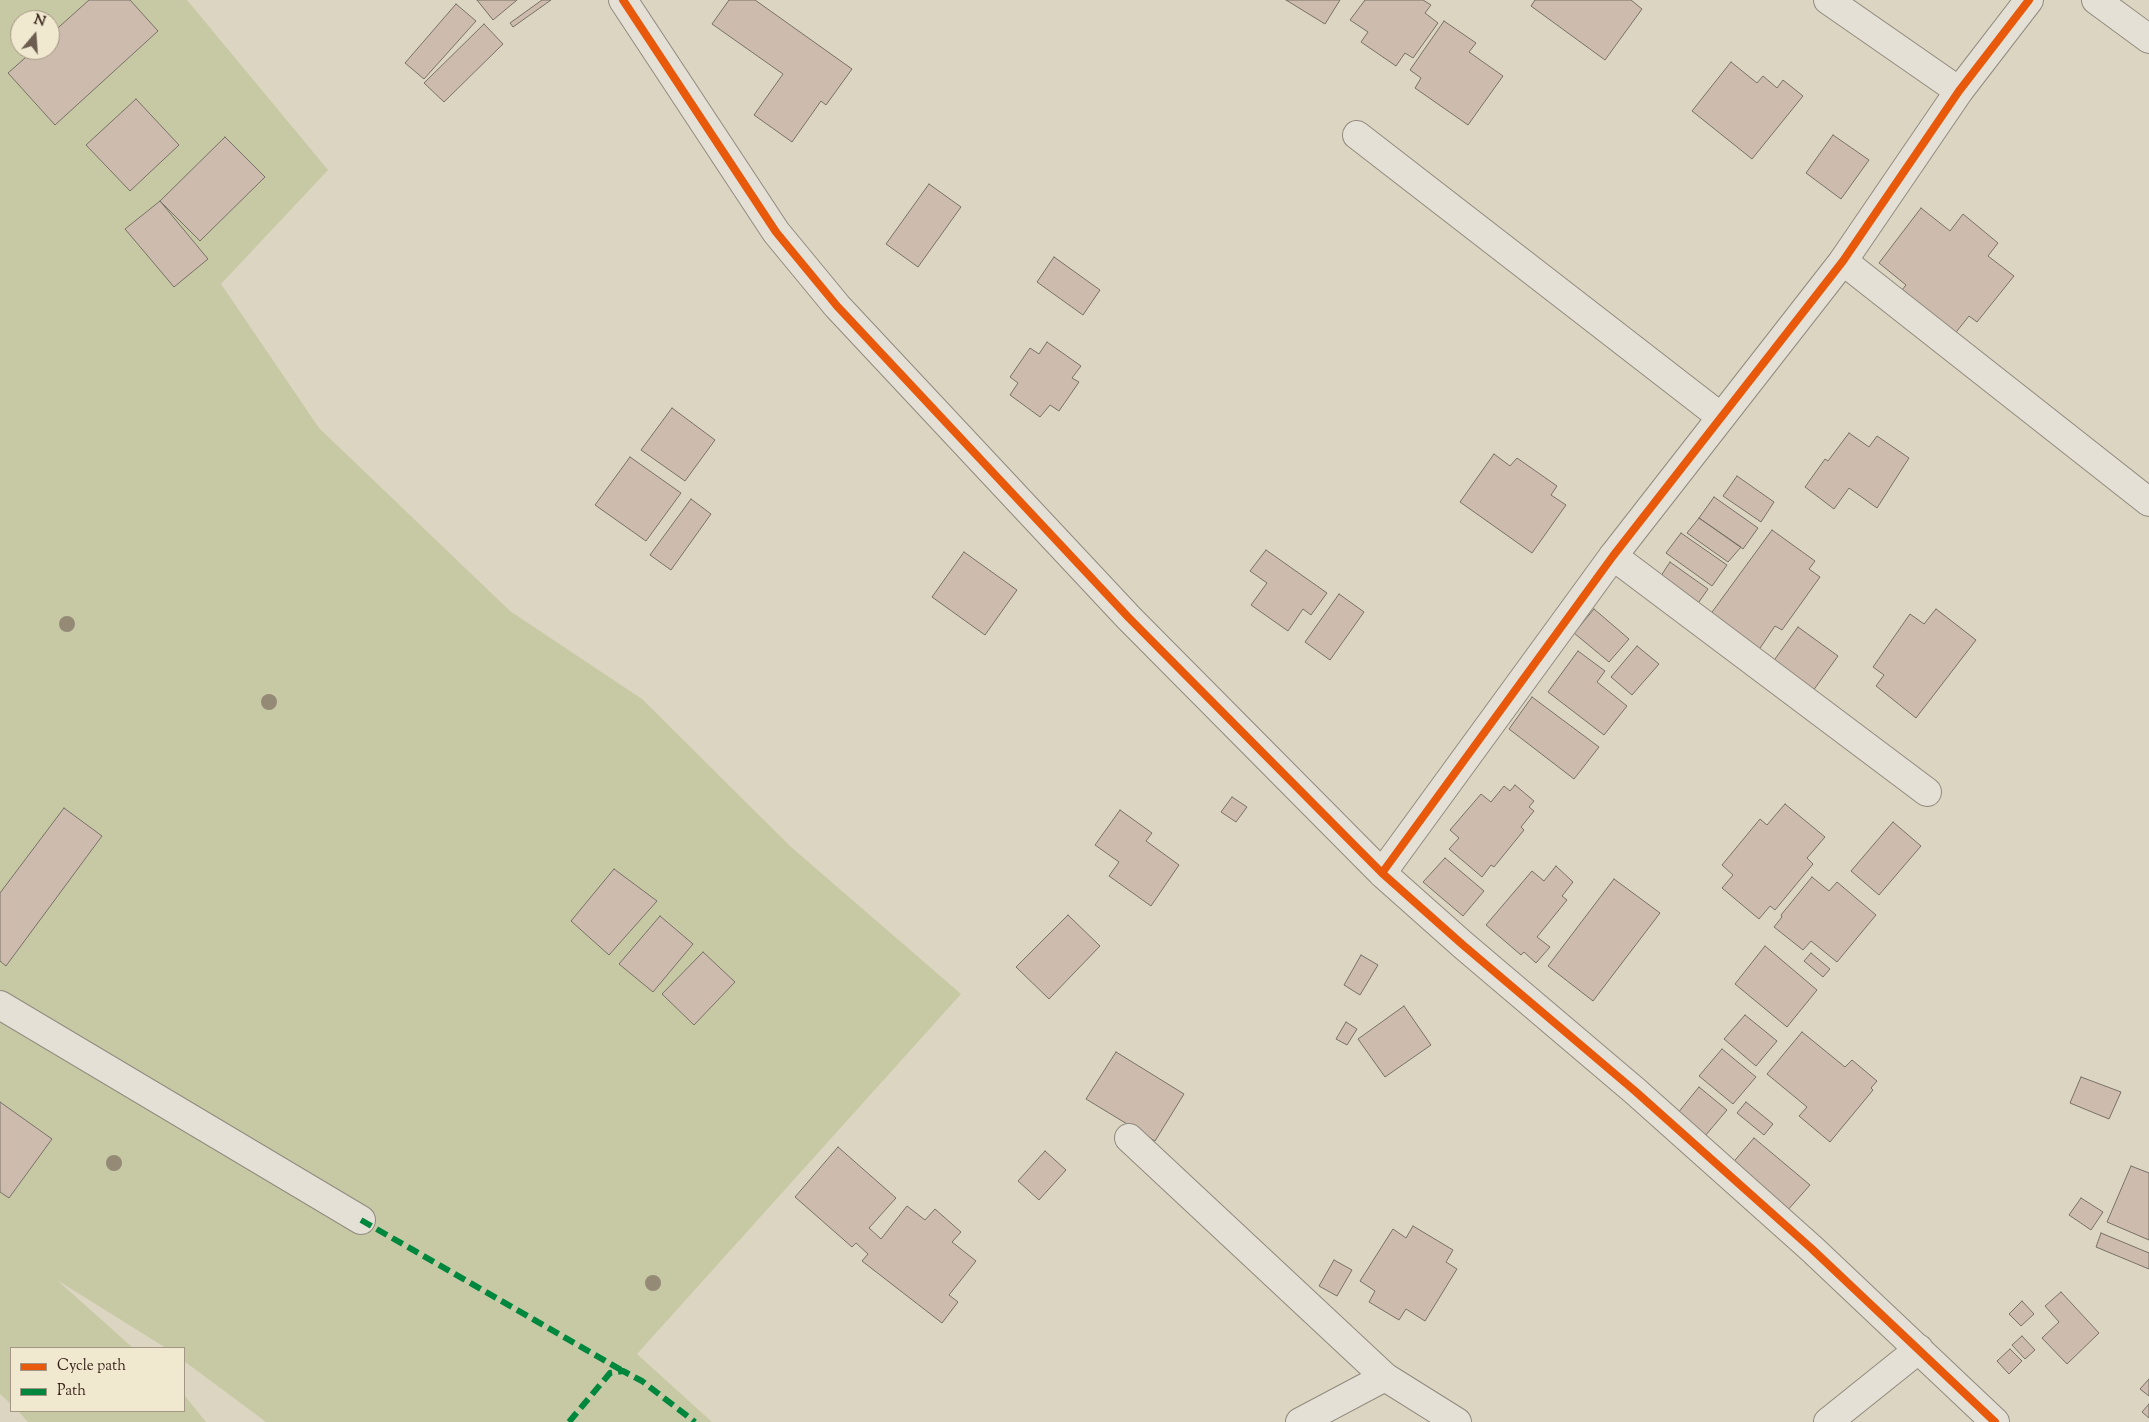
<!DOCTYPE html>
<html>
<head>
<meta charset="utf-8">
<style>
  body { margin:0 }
  #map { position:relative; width:2149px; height:1422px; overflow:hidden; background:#dcd5c1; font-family:"Sorts Mill Goudy",serif }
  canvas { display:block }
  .legend { position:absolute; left:10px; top:1347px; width:175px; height:65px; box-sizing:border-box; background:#f0e8cf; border:1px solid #a49684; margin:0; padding:6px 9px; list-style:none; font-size:15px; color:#311c13 }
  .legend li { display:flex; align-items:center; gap:10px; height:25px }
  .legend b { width:25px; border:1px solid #a49684 }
  .north { position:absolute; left:10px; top:10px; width:50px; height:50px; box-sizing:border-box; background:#f0e8cf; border:1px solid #a49684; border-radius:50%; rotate:18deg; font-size:14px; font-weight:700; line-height:20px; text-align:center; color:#311c13 }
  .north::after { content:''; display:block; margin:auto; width:18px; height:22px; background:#6d5d50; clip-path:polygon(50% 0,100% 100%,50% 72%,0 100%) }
</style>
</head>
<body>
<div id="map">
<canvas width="2149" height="1422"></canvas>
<ul class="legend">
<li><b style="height:6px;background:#e8590c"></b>Cycle path</li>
<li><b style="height:6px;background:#00873e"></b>Path</li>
</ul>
<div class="north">N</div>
</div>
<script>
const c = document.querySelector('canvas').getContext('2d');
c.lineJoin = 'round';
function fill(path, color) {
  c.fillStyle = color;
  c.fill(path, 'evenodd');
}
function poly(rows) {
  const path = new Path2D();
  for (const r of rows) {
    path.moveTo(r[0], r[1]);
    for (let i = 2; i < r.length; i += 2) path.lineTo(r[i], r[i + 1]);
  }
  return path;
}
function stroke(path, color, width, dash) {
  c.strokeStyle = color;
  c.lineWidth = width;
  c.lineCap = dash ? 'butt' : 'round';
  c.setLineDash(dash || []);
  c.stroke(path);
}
const green = poly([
  [0,0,187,0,328,170,221,284,319,428,510,611,642,699,791,847,961,994,637,1354,712,1422,266,1422,184,1361,184,1348,166,1348,57,1280,133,1348,11,1348,11,1404,0,1394],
  [20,20,50,20,50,50,20,50],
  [184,1395,206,1422,28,1422,18,1411,184,1411]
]);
const building = poly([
  [89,0,130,0,158,31,55,125,8,73,34,50,50,50,50,35,89,0],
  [477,0,517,0,493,20,477,0],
  [542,0,551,0,513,27,510,23,542,0],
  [729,0,755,0,852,69,826,105,821,101,792,142,754,115,783,74,712,24,729,0],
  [1286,0,1340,0,1325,24,1286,0],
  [1365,0,1423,0,1431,5,1425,13,1438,23,1413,58,1405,53,1396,66,1361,42,1368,32,1350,20,1365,0],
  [1535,0,1631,0,1642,9,1605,60,1531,6,1535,0],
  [456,4,476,21,424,79,405,63,456,4],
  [1444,21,1476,43,1469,52,1503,76,1468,125,1415,88,1421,78,1410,70,1444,21],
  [484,24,503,44,444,102,424,83,484,24],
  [1731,62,1757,83,1763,76,1777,88,1783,80,1803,96,1752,159,1692,111,1731,62],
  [136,99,179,145,130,191,86,145,136,99],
  [1833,135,1869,160,1841,199,1806,173,1833,135],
  [225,137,265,177,200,241,160,201,225,137],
  [929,184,961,207,918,267,886,244,929,184],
  [160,201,208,259,174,287,125,229,160,201],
  [1921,208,1950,231,1963,214,1998,243,1988,256,2014,276,1977,322,1969,316,1949,341,1895,299,1906,285,1879,263,1921,208],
  [1054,257,1100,290,1083,315,1037,282,1054,257],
  [1047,342,1081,366,1072,378,1079,382,1059,411,1050,405,1040,417,1010,395,1018,383,1010,377,1030,348,1039,354,1047,342],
  [672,408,715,440,685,481,641,450,672,408],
  [1849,433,1869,447,1877,436,1909,458,1877,508,1849,488,1834,509,1805,487,1825,459,1828,461,1849,433],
  [1494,454,1510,466,1517,458,1557,486,1551,495,1566,505,1532,553,1460,502,1494,454],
  [630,457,681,493,646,541,595,505,630,457],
  [1737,476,1774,502,1761,522,1723,496,1737,476],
  [1714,497,1758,528,1743,549,1699,518,1714,497],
  [691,499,711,514,671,570,650,555,691,499],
  [1699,518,1741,547,1728,562,1687,533,1699,518],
  [1772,530,1815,561,1809,569,1820,577,1782,630,1775,626,1756,654,1707,619,1772,530],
  [1681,533,1727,565,1712,586,1666,553,1681,533],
  [1266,550,1327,593,1311,615,1303,609,1288,631,1251,605,1267,583,1250,571,1266,550],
  [964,552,1017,590,985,635,932,597,964,552],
  [1670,562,1708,589,1694,609,1657,582,1670,562],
  [1339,594,1364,612,1330,660,1305,642,1339,594],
  [1594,609,1629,639,1609,662,1574,633,1594,609],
  [1936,609,1976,640,1916,718,1876,686,1884,675,1873,667,1910,614,1924,624,1936,609],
  [1798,627,1838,656,1810,695,1770,666,1798,627],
  [1637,646,1659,664,1632,695,1611,677,1637,646],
  [1578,651,1605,671,1597,682,1627,706,1604,735,1548,692,1578,651],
  [1532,697,1599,747,1574,779,1509,729,1532,697],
  [1515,785,1534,801,1529,807,1534,811,1521,827,1524,830,1494,867,1491,865,1482,877,1449,849,1459,838,1450,830,1481,794,1491,802,1504,786,1510,791,1515,785],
  [1232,797,1247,807,1236,822,1221,812,1232,797],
  [1785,804,1825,837,1807,858,1813,864,1775,910,1770,906,1759,919,1722,888,1733,875,1722,865,1760,819,1767,825,1785,804],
  [64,808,102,836,6,966,0,961,0,893,64,808],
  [1120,810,1152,833,1146,841,1179,865,1151,906,1109,876,1119,862,1095,845,1120,810],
  [1893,822,1921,846,1879,895,1851,871,1893,822],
  [1445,858,1484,891,1463,916,1423,882,1445,858],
  [1556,866,1573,882,1562,896,1567,900,1537,937,1550,947,1536,963,1524,952,1521,955,1486,925,1532,871,1544,881,1556,866],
  [614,869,657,901,609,955,571,921,614,869],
  [1812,877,1829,891,1837,882,1876,915,1837,962,1811,941,1803,950,1774,927,1782,917,1781,915,1812,877],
  [1614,879,1660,913,1593,1001,1548,966,1614,879],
  [1068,915,1100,946,1049,999,1016,967,1068,915],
  [660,916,693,944,653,992,619,964,660,916],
  [1765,946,1817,990,1787,1027,1735,984,1765,946],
  [703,952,735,982,694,1025,662,994,703,952],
  [1811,953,1830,969,1823,977,1804,961,1811,953],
  [1361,955,1378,965,1360,995,1344,985,1361,955],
  [1404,1006,1431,1045,1385,1077,1358,1039,1404,1006],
  [1745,1015,1777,1041,1756,1066,1724,1039,1745,1015],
  [1346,1022,1357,1029,1347,1045,1336,1039,1346,1022],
  [1802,1032,1845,1067,1852,1060,1877,1081,1871,1088,1873,1090,1830,1142,1799,1116,1807,1107,1767,1074,1802,1032],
  [1722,1049,1756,1077,1733,1104,1699,1076,1722,1049],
  [1116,1052,1184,1094,1155,1141,1086,1099,1116,1052],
  [2081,1077,2121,1092,2109,1119,2070,1103,2081,1077],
  [1699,1087,1727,1110,1705,1136,1677,1114,1699,1087],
  [0,1102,52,1139,9,1198,0,1192,0,1102],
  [1746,1102,1773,1124,1764,1135,1737,1113,1746,1102],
  [1754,1138,1810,1185,1786,1212,1730,1166,1754,1138],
  [838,1147,896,1198,869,1228,881,1239,907,1206,925,1220,935,1209,961,1232,952,1242,976,1261,949,1295,958,1302,942,1323,862,1261,868,1254,856,1243,852,1247,795,1197,838,1147],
  [1045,1151,1066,1170,1039,1200,1018,1181,1045,1151],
  [2131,1166,2149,1173,2149,1240,2107,1222,2131,1166],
  [2081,1198,2103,1212,2091,1230,2069,1215,2081,1198],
  [1413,1226,1453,1250,1446,1262,1457,1269,1425,1321,1406,1309,1399,1320,1369,1302,1375,1291,1360,1281,1393,1229,1406,1238,1413,1226],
  [2101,1233,2149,1253,2149,1269,2096,1247,2101,1233],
  [1334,1260,1352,1270,1337,1296,1319,1286,1334,1260],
  [2061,1292,2099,1333,2067,1364,2042,1338,2059,1322,2045,1306,2061,1292],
  [2022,1301,2034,1314,2021,1326,2009,1314,2022,1301],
  [2022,1336,2035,1350,2025,1359,2012,1345,2022,1336],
  [2010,1349,2022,1361,2009,1374,1997,1361,2010,1349],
  [2149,1379,2149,1396,2140,1389,2149,1379],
  [2149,1404,2149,1418,2142,1412,2149,1404]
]);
const minor = poly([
  [1828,0,1959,91],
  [2096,0,2149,39],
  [1357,135,1721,417],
  [1843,261,2149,502],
  [1613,556,1927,792],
  [0,1005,361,1220],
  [1129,1138,1385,1377,1457,1422],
  [1300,1422,1385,1377],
  [1828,1422,1919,1349]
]);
const tertiary = poly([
  [623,0,776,232,837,306,1129,618,1382,873,1463,945,1635,1091,1812,1249,1995,1422],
  [1382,873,1613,556,1843,261,1959,91,2029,0]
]);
const quiet = poly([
  [361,1220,623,1371],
  [569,1422,610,1373,623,1371,642,1381,695,1422]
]);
const cycleway = poly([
  [623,0,776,232,837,306,1129,618,1382,873,1463,945,1635,1091,1812,1249,1995,1422],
  [1382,873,1613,556,1843,261,1959,91,2029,0]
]);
const trees = [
  [67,624],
  [269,702],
  [114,1163],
  [653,1283]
];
fill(green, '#c7c9a4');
fill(building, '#cdbbae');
stroke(building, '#787167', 1);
stroke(minor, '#918a7e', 30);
stroke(tertiary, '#918a7e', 30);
stroke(minor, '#e4e0d6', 28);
stroke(tertiary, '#e4e0d6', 28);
stroke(quiet, '#00873e', 6, [12, 6]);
stroke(cycleway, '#e8590c', 8);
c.fillStyle = '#948a76';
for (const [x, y] of trees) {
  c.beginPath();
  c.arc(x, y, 8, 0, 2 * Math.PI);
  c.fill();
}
</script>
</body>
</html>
